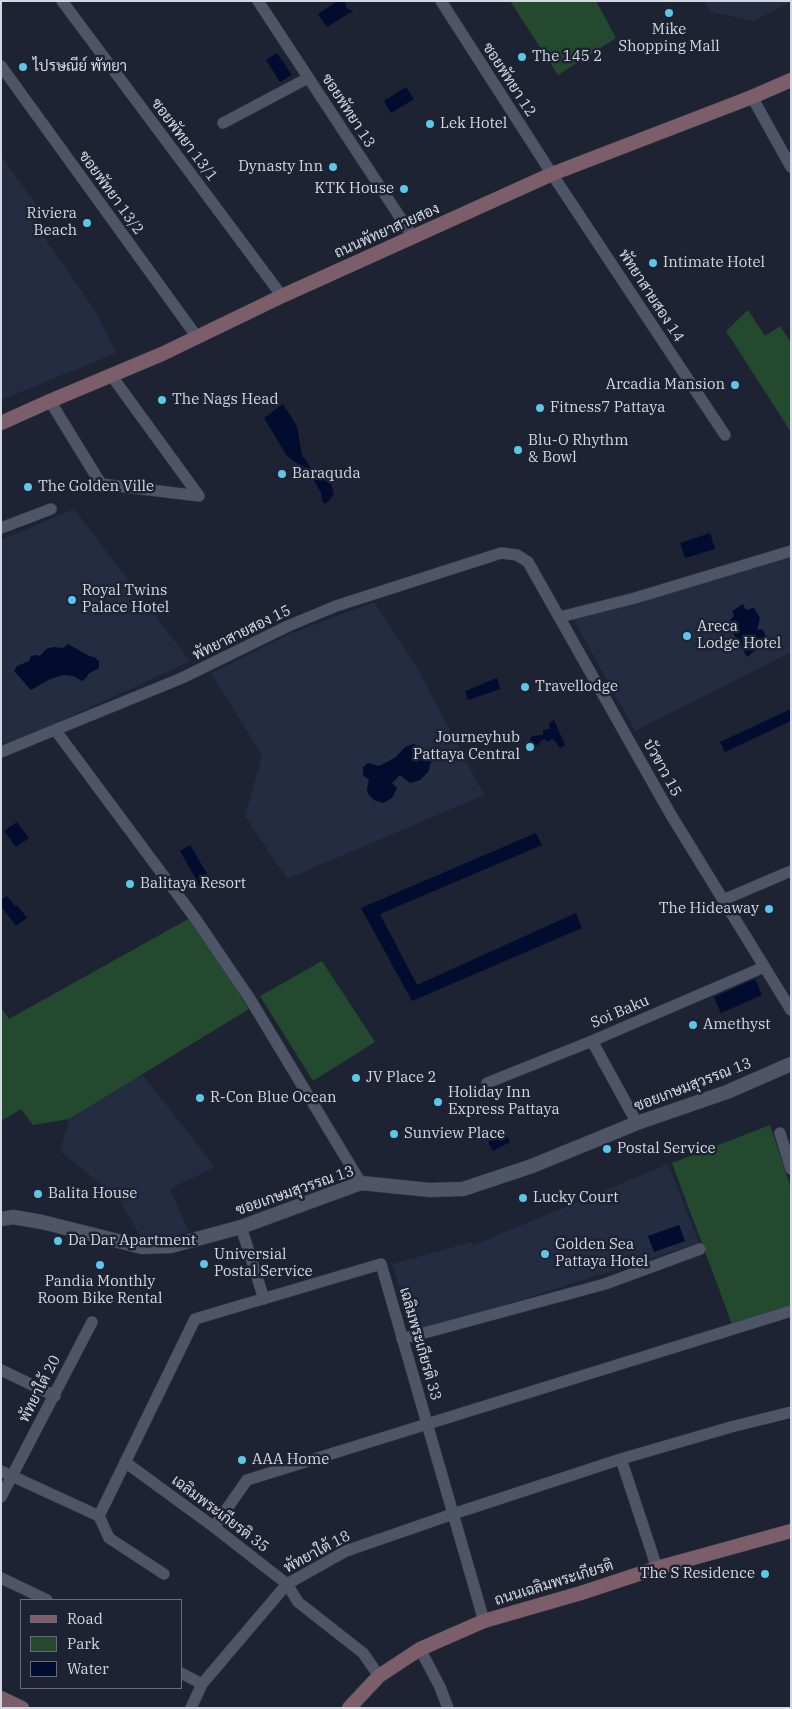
<!DOCTYPE html>
<html>
<head>
<meta charset="utf-8">
<style>
  body { margin:0 }
  #map { position:relative; width:792px; height:1709px; overflow:hidden; background:#1e2333; font-family:"IBM Plex Serif",serif }
  canvas { display:block }
  .frame { position:absolute; inset:0; border:2px solid #d3d7e1; pointer-events:none }
  .legend { position:absolute; left:20px; top:1599px; width:162px; height:90px; box-sizing:border-box; background:#1e2333; border:1px solid #666b79; margin:0; padding:6px 9px; list-style:none; font-size:15px; color:#d3d7e1 }
  .legend li { display:flex; align-items:center; gap:10px; height:25px }
  .legend b { width:25px; border:1px solid #666b79 }
</style>
</head>
<body>
<div id="map">
<canvas width="792" height="1709"></canvas>
<div class="frame"></div>
<ul class="legend">
<li><b style="height:6px;background:#7c5e6a"></b>Road</li>
<li><b style="height:14px;background:#234a2f"></b>Park</li>
<li><b style="height:14px;background:#010c2e"></b>Water</li>
</ul>
</div>
<script>
const c = document.querySelector('canvas').getContext('2d');
c.lineJoin = 'round';
function fill(path, color) {
  c.fillStyle = color;
  c.fill(path, 'evenodd');
}
function poly(rows) {
  const path = new Path2D();
  for (const r of rows) {
    path.moveTo(r[0], r[1]);
    for (let i = 2; i < r.length; i += 2) path.lineTo(r[i], r[i + 1]);
  }
  return path;
}
function stroke(path, color, width, dash) {
  c.strokeStyle = color;
  c.lineWidth = width;
  c.lineCap = dash ? 'butt' : 'round';
  c.setLineDash(dash || []);
  c.stroke(path);
}
function label(font, color, halo, rows, align = 'center') {
  c.font = font + ' "IBM Plex Serif",Sarabun,serif';
  c.lineWidth = 5;
  c.setLineDash([]);
  c.textBaseline = 'middle';
  c.strokeStyle = halo;
  c.fillStyle = color;
  for (const [text, x, y, turn = 0] of rows) {
    c.save();
    c.translate(x, y);
    c.rotate((+turn || 0) * Math.PI / 180);
    c.textAlign = isNaN(turn) ? turn : align;
    if (halo) c.strokeText(text, 0, 0);
    c.fillText(text, 0, 0);
    c.restore();
  }
}
const built = poly([
  [704,1,791,1,791,2,753,21,711,12],
  [1,156,38,207,39,230,94,309,116,353,1,400],
  [74,509,190,661,38,732,1,744,1,540],
  [791,558,791,652,635,731,574,620],
  [374,602,416,666,484,795,287,879,245,816,262,755,211,673,292,633],
  [142,1074,215,1167,170,1189,189,1232,164,1239,142,1239,119,1199,60,1151,69,1119],
  [668,1164,699,1243,492,1309,414,1331,392,1264,472,1242,474,1245]
]);
const green = poly([
  [510,1,596,1,616,38,558,75],
  [748,310,765,336,780,326,791,343,791,432,726,331],
  [190,918,249,1009,69,1119,33,1125,21,1109,1,1121,1,1007,9,1019],
  [322,961,375,1042,313,1081,260,996],
  [770,1125,791,1188,791,1306,732,1324,672,1163]
]);
const water = poly([
  [338,1,345,1,346,8,353,11,327,27,318,14],
  [277,53,292,75,280,82,266,60],
  [406,87,414,99,391,113,384,101],
  [283,404,297,426,302,455,317,476,331,484,334,494,326,504,322,501,321,493,313,479,306,469,287,456,264,418],
  [710,533,715,549,685,558,680,543],
  [743,604,746,610,754,608,760,618,757,630,762,629,768,640,747,657,733,633,729,621,734,616,732,611],
  [68,644,89,656,94,657,99,661,99,668,88,674,87,677,82,681,73,676,64,675,50,679,31,690,14,671,17,666,29,661,31,656,36,655,40,656,46,649,53,647,63,648],
  [497,678,500,689,468,700,465,691],
  [791,709,791,721,725,752,720,742],
  [554,720,565,745,560,748,555,741,552,739,548,742,545,739,541,740,539,744,535,746,532,744,530,740,532,736,543,735,543,730,550,729,549,723],
  [414,744,425,749,432,759,428,772,420,780,410,783,400,775,392,783,397,788,392,798,383,803,374,800,368,794,367,789,369,780,363,775,363,767,368,763,379,766,389,761,396,757,405,747],
  [17,822,29,838,16,847,4,831],
  [536,833,542,845,380,914,417,985,576,913,582,928,412,1001,361,908],
  [190,845,210,879,200,886,180,851],
  [7,896,15,906,17,905,27,918,16,926,1,906,1,900],
  [755,979,762,995,721,1013,714,997],
  [505,1133,510,1142,493,1151,488,1142],
  [679,1225,685,1241,654,1252,648,1236]
]);
const minor = poly([
  [62,1,282,296],
  [258,1,413,237],
  [441,1,552,174,725,435],
  [1,66,197,337],
  [752,97,791,167],
  [223,123,308,78],
  [50,401,101,484,199,496,111,375],
  [1,528,51,509],
  [560,617,635,598,791,551],
  [56,731,195,918,250,999,361,1183],
  [1,752,182,678,288,626,336,606,501,553,517,555,528,562,671,815,791,1010],
  [723,900,791,871],
  [592,1041,637,1123],
  [487,1083,592,1041,764,967],
  [780,1133,791,1169],
  [241,1227,264,1299],
  [402,1339,605,1284,700,1249],
  [1,1370,55,1396],
  [621,1459,657,1568],
  [125,1462,214,1527,287,1584,298,1602,363,1653,379,1676],
  [1,1471,99,1516],
  [1,1497,92,1322],
  [214,1527,247,1480,791,1311],
  [164,1574,109,1538,99,1516,195,1319,381,1264,484,1621],
  [1,1578,47,1600],
  [420,1649,440,1687,448,1708],
  [181,1673,202,1684],
  [191,1708,202,1684,287,1584,346,1551,453,1514,621,1459,731,1427,791,1412]
]);
const tertiary = poly([
  [1,1219,13,1217,42,1222,142,1247,171,1246,241,1227,361,1183,430,1190,463,1189,532,1166,637,1123,727,1092,791,1064]
]);
const secondary = poly([
  [1,423,50,401,162,354,282,296,552,174,752,97,791,80],
  [1,1698,22,1708],
  [349,1708,379,1676,420,1649,484,1621,581,1593,657,1568,791,1531]
]);
const markers = [
  [669,13,5,"#5cc7e7"],
  [522,57,5,"#5cc7e7"],
  [23,67,5,"#5cc7e7"],
  [430,124,5,"#5cc7e7"],
  [333,167,5,"#5cc7e7"],
  [404,189,5,"#5cc7e7"],
  [87,223,5,"#5cc7e7"],
  [653,263,5,"#5cc7e7"],
  [735,385,5,"#5cc7e7"],
  [162,400,5,"#5cc7e7"],
  [540,408,5,"#5cc7e7"],
  [518,450,5,"#5cc7e7"],
  [282,474,5,"#5cc7e7"],
  [28,487,5,"#5cc7e7"],
  [72,600,5,"#5cc7e7"],
  [687,636,5,"#5cc7e7"],
  [525,687,5,"#5cc7e7"],
  [530,747,5,"#5cc7e7"],
  [130,884,5,"#5cc7e7"],
  [769,909,5,"#5cc7e7"],
  [693,1025,5,"#5cc7e7"],
  [356,1078,5,"#5cc7e7"],
  [200,1098,5,"#5cc7e7"],
  [438,1102,5,"#5cc7e7"],
  [394,1134,5,"#5cc7e7"],
  [607,1149,5,"#5cc7e7"],
  [38,1194,5,"#5cc7e7"],
  [523,1198,5,"#5cc7e7"],
  [58,1241,5,"#5cc7e7"],
  [545,1254,5,"#5cc7e7"],
  [204,1264,5,"#5cc7e7"],
  [100,1265,5,"#5cc7e7"],
  [242,1460,5,"#5cc7e7"],
  [765,1574,5,"#5cc7e7"]
];
const poiNames = [
  ["Mike",669,30,"center"],
  ["Shopping Mall",669,47,"center"],
  ["The 145 2",532,57],
  ["ไปรษณีย์ พัทยา",33,67],
  ["Lek Hotel",440,124],
  ["Dynasty Inn",323,167,"right"],
  ["KTK House",394,189,"right"],
  ["Riviera",77,214,"right"],
  ["Beach",77,231,"right"],
  ["Intimate Hotel",663,263],
  ["Arcadia Mansion",725,385,"right"],
  ["The Nags Head",172,400],
  ["Fitness7 Pattaya",550,408],
  ["Blu-O Rhythm",528,441],
  ["& Bowl",528,458],
  ["Baraquda",292,474],
  ["The Golden Ville",38,487],
  ["Royal Twins",82,591],
  ["Palace Hotel",82,608],
  ["Areca",697,627],
  ["Lodge Hotel",697,644],
  ["Travellodge",535,687],
  ["Journeyhub",520,738,"right"],
  ["Pattaya Central",520,755,"right"],
  ["Balitaya Resort",140,884],
  ["The Hideaway",759,909,"right"],
  ["Amethyst",703,1025],
  ["JV Place 2",366,1078],
  ["Holiday Inn",448,1093],
  ["Express Pattaya",448,1110],
  ["R-Con Blue Ocean",210,1098],
  ["Sunview Place",404,1134],
  ["Postal Service",617,1149],
  ["Balita House",48,1194],
  ["Lucky Court",533,1198],
  ["Da Dar Apartment",68,1241],
  ["Golden Sea",555,1245],
  ["Pattaya Hotel",555,1262],
  ["Universial",214,1255],
  ["Postal Service",214,1272],
  ["Pandia Monthly",100,1282,"center"],
  ["Room Bike Rental",100,1299,"center"],
  ["AAA Home",252,1460],
  ["The S Residence",755,1574,"right"]
];
const streetNames = [
  ["ซอยพัทยา 12",509,80,57],
  ["ซอยพัทยา 13",348,111,57],
  ["ซอยพัทยา 13/1",184,140,53],
  ["ซอยพัทยา 13/2",111,193,54],
  ["ถนนพัทยาสายสอง",387,231,-24],
  ["พัทยาสายสอง 14",651,296,57],
  ["พัทยาสายสอง 15",242,633,-26],
  ["บัวขาว 15",662,768,61],
  ["Soi Baku",620,1012,-23],
  ["ซอยเกษมสุวรรณ 13",693,1085,-21],
  ["ซอยเกษมสุวรรณ 13",295,1191,-19],
  ["เฉลิมพระเกียรติ 33",420,1344,74],
  ["พัทยาใต้ 20",40,1389,-63],
  ["เฉลิมพระเกียรติ 35",220,1514,37],
  ["พัทยาใต้ 18",317,1552,-28],
  ["ถนนเฉลิมพระเกียรติ",554,1583,-17]
];
fill(built, '#242c41');
fill(green, '#234a2f');
fill(water, '#010c2e');
stroke(minor, '#393d4a', 12);
stroke(tertiary, '#393d4a', 15);
stroke(secondary, '#393d4a', 15);
stroke(minor, '#4e5567', 11);
stroke(tertiary, '#4e5567', 14);
stroke(secondary, '#7c5e6a', 14);
for (const [x, y, r, color] of markers) {
  const dot = new Path2D();
  dot.arc(x, y, r, 0, 2 * Math.PI);
  c.fillStyle = color;
  c.fill(dot);
  stroke(dot, '#1e2333', 2);
}
label('15px', '#d3d7e1', '#1e2333', poiNames, 'left');
label('15px', '#d3d7e1', '#1e2333', streetNames);
</script>
</body>
</html>
